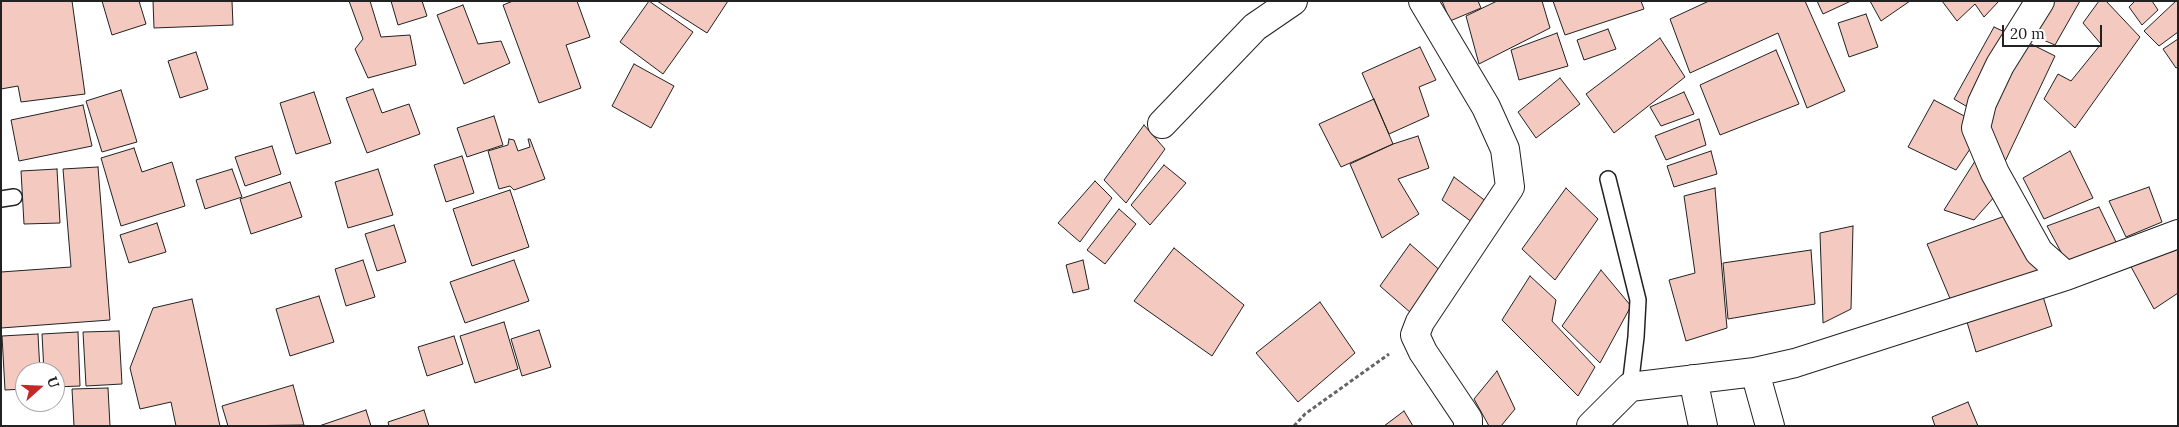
<!DOCTYPE html>
<html>
<head>
<meta charset="utf-8">
<style>
  body { margin:0 }
  #map { position:relative; width:2179px; height:427px; overflow:hidden; background:#fff; font-family:Lora,serif }
  canvas { display:block }
  .frame { position:absolute; inset:0; border:2px solid #222; pointer-events:none }
  .north { position:absolute; left:15px; top:362px; width:50px; height:50px; box-sizing:border-box; background:#fff; border:1px solid #a7a7a7; border-radius:50%; rotate:70deg; font-size:14px; font-weight:700; line-height:20px; text-align:center; color:#222 }
  .north::after { content:''; display:block; margin:auto; width:18px; height:22px; background:#c62828; clip-path:polygon(50% 0,100% 100%,50% 72%,0 100%) }
  .scale { position:absolute; left:2002px; top:25px; width:100px; height:22px; box-sizing:border-box; border:2px solid #222; border-top:0; padding-left:6px; font-size:15px; line-height:18px; white-space:nowrap; color:#222; -webkit-text-stroke:4px #fff; paint-order:stroke }
</style>
</head>
<body>
<div id="map">
<canvas width="2179" height="427"></canvas>
<div class="frame"></div>
<div class="north">U</div>
<div class="scale">20 m</div>
</div>
<script>
const c = document.querySelector('canvas').getContext('2d');
c.lineJoin = 'round';
function fill(path, color) {
  c.fillStyle = color;
  c.fill(path, 'evenodd');
}
function poly(rows) {
  const path = new Path2D();
  for (const r of rows) {
    path.moveTo(r[0], r[1]);
    for (let i = 2; i < r.length; i += 2) path.lineTo(r[i], r[i + 1]);
  }
  return path;
}
function stroke(path, color, width, dash) {
  c.strokeStyle = color;
  c.lineWidth = width;
  c.lineCap = dash ? 'butt' : 'round';
  c.setLineDash(dash || []);
  c.stroke(path);
}
const building = poly([
  [1,1,72,1,85,94,21,102,18,86,1,89,1,1],
  [102,1,139,1,146,24,112,35,102,1],
  [153,1,232,1,233,25,154,28,153,1],
  [349,1,370,1,381,37,410,35,416,65,368,78,355,49,363,39,349,1],
  [391,1,422,1,427,16,398,25,391,1],
  [513,1,577,1,590,37,566,45,581,88,539,103,503,5,513,1],
  [649,1,693,32,663,74,620,42,649,1],
  [657,1,728,1,707,33,657,1],
  [1442,1,1478,1,1481,8,1450,21,1442,1],
  [1497,1,1542,1,1550,28,1479,64,1466,16,1497,1],
  [1553,1,1641,1,1644,9,1565,35,1553,1],
  [1709,1,1805,1,1845,91,1807,108,1778,33,1690,73,1670,19,1709,1],
  [1817,1,1851,1,1823,14,1817,1],
  [1870,1,1910,1,1881,21,1870,1],
  [1942,1,1999,1,1984,17,1975,4,1957,21,1942,1],
  [2045,1,2080,1,2055,45,2027,33,2045,1],
  [2099,1,2106,1,2140,37,2075,128,2044,99,2058,74,2071,81,2101,44,2083,23,2099,1],
  [2135,1,2152,1,2158,10,2142,25,2129,7,2135,1],
  [2176,1,2178,1,2178,32,2159,46,2144,31,2176,1],
  [463,5,478,44,501,41,510,63,464,84,437,15,463,5],
  [1866,14,1878,47,1849,57,1838,23,1866,14],
  [1994,27,2007,33,1971,109,1954,99,1994,27],
  [1608,29,1616,49,1584,60,1577,40,1608,29],
  [1557,33,1568,66,1519,80,1511,50,1557,33],
  [1660,38,1685,77,1614,133,1586,94,1660,38],
  [2178,39,2178,67,2176,68,2163,49,2178,39],
  [2027,42,2055,56,2001,170,1984,125,2003,80,2027,42],
  [1420,47,1436,80,1419,87,1429,116,1389,134,1362,73,1420,47],
  [1776,50,1799,104,1720,135,1700,85,1776,50],
  [196,52,208,89,180,98,168,61,196,52],
  [634,64,674,86,651,128,612,106,634,64],
  [1560,78,1580,104,1536,138,1518,112,1560,78],
  [373,89,382,113,409,104,420,134,367,153,346,98,373,89],
  [121,90,137,142,102,152,86,101,121,90],
  [314,92,331,143,296,154,280,103,314,92],
  [1684,92,1694,114,1661,126,1650,107,1684,92],
  [1374,99,1393,144,1341,167,1319,124,1374,99],
  [1934,100,1968,118,1972,146,1956,170,1908,147,1934,100],
  [83,105,92,146,19,161,11,120,83,105],
  [494,116,503,145,467,157,457,128,494,116],
  [1699,119,1706,145,1666,160,1655,136,1699,119],
  [1144,125,1165,149,1126,203,1104,180,1144,125],
  [1418,136,1429,168,1398,179,1419,214,1382,238,1350,164,1393,144,1418,136],
  [509,139,514,140,518,151,530,147,528,139,530,139,545,179,514,190,510,186,499,189,488,151,508,145,509,139],
  [272,146,281,174,245,186,235,157,272,146],
  [134,148,142,172,172,162,185,206,121,226,101,158,134,148],
  [1711,151,1717,174,1674,187,1667,166,1711,151],
  [2070,151,2093,198,2044,219,2023,178,2070,151],
  [462,156,474,193,446,202,434,165,462,156],
  [1977,158,1995,196,1974,220,1944,210,1977,158],
  [1164,165,1186,183,1150,225,1131,205,1164,165],
  [98,167,110,320,1,328,1,272,71,267,63,169,98,167],
  [57,169,60,223,24,224,21,171,57,169],
  [232,169,242,197,205,209,196,180,232,169],
  [378,169,393,215,348,228,335,182,378,169],
  [1454,177,1487,202,1476,225,1442,200,1454,177],
  [1095,181,1112,198,1080,242,1058,223,1095,181],
  [290,182,302,217,251,234,240,199,290,182],
  [2149,187,2162,222,2126,237,2109,201,2149,187],
  [1566,188,1598,219,1555,280,1522,249,1566,188],
  [1715,188,1727,328,1686,341,1669,280,1695,273,1684,196,1715,188],
  [510,190,529,247,472,266,453,209,510,190],
  [2099,207,2118,246,2068,265,2047,226,2099,207],
  [1119,209,1136,224,1105,264,1087,250,1119,209],
  [2005,216,2045,275,1954,308,1927,244,2005,216],
  [157,223,166,252,129,263,120,235,157,223],
  [394,225,406,262,377,271,365,234,394,225],
  [1853,226,1851,309,1823,323,1820,233,1853,226],
  [2178,243,2178,293,2154,309,2129,263,2178,243],
  [1410,244,1443,273,1411,313,1380,286,1410,244],
  [1174,248,1244,305,1212,356,1134,301,1174,248],
  [1811,250,1815,304,1728,319,1723,263,1811,250],
  [363,260,375,297,346,306,335,269,363,260],
  [514,260,529,301,465,323,450,282,514,260],
  [1083,260,1089,289,1073,293,1066,265,1083,260],
  [1601,270,1631,306,1600,363,1562,326,1601,270],
  [1530,276,1556,300,1552,321,1595,367,1578,396,1502,320,1530,276],
  [2042,293,2052,326,1976,352,1967,322,2042,293],
  [319,296,334,342,290,356,276,309,319,296],
  [192,299,220,426,176,426,171,402,140,409,130,368,153,308,192,299],
  [1320,302,1355,353,1298,402,1256,353,1320,302],
  [504,322,518,369,475,383,460,336,504,322],
  [539,330,551,367,522,376,511,339,539,330],
  [119,331,122,384,86,386,83,332,119,331],
  [78,332,80,386,55,387,55,372,44,372,42,334,78,332],
  [38,334,40,372,25,372,25,389,5,390,2,336,38,334],
  [454,336,463,364,427,376,418,347,454,336],
  [1497,371,1515,409,1501,426,1489,426,1474,399,1497,371],
  [293,385,304,425,228,426,222,406,293,385],
  [108,388,110,426,74,426,72,389,108,388],
  [1968,402,1978,426,1935,426,1932,417,1968,402],
  [366,410,371,426,319,426,366,410],
  [424,410,429,426,389,426,388,422,424,410],
  [1404,411,1413,426,1384,426,1404,411]
]);
const path = poly([
  [1294,426,1305,414,1389,354]
]);
const service = poly([
  [1608,179,1638,300,1636,337,1630,387],
  [1,199,14,197]
]);
const minor = poly([
  [1423,1,1486,107,1505,149,1510,187,1420,322,1415,335,1423,352,1468,419,1468,426],
  [2040,1,2000,65,1982,103,1976,128,1995,173,2039,252,2066,276],
  [1162,124,1255,27,1293,1],
  [1755,372,1770,426],
  [1693,379,1703,426],
  [1591,426,1630,387,1755,372,1795,363,2066,276,2178,234]
]);
fill(building, '#f3c9c0');
stroke(building, '#222', 1);
stroke(service, '#222', 18);
stroke(minor, '#222', 30);
stroke(path, '#646464', 3, [4, 2.5]);
stroke(service, '#fff', 15);
stroke(minor, '#fff', 28);
</script>
</body>
</html>
